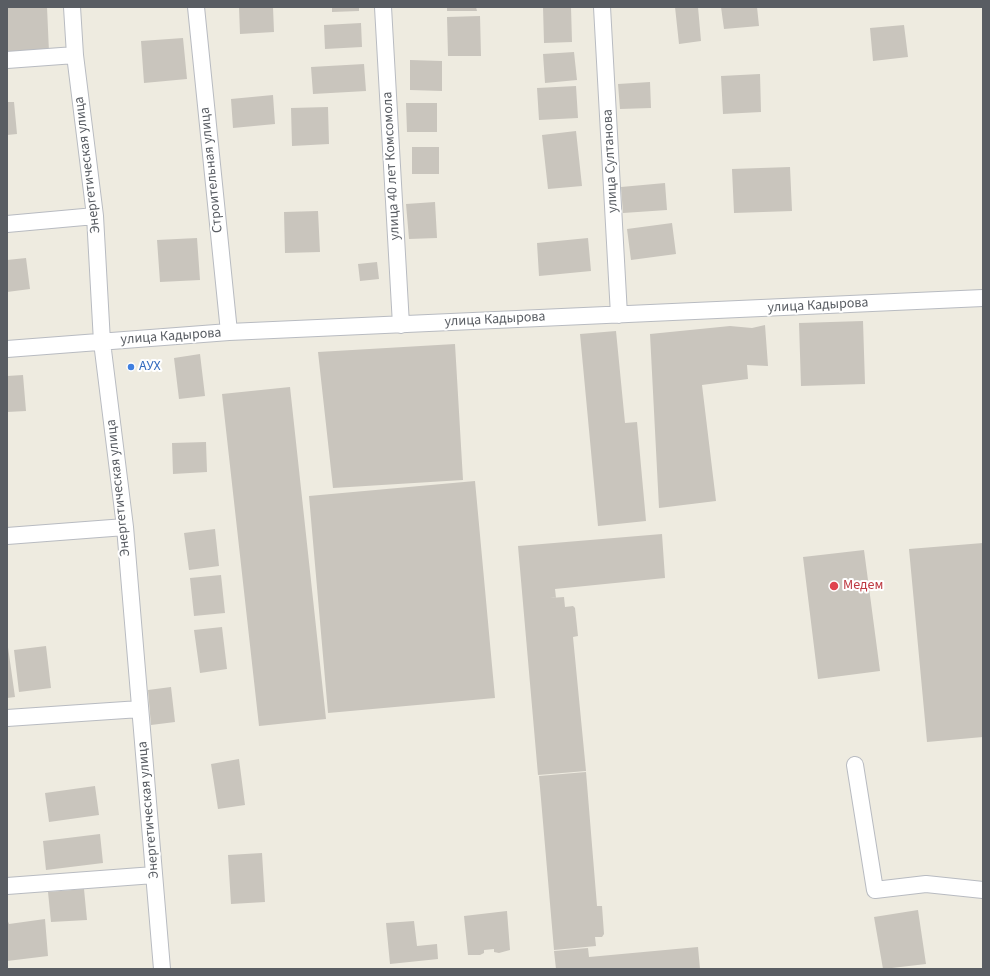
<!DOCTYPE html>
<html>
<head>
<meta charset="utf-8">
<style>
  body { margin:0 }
  #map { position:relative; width:990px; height:976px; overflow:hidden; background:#eeebe0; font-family:"Source Sans 3",sans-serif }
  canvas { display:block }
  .frame { position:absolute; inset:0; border:8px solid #595d63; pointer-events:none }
</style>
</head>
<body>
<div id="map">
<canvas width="990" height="976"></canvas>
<div class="frame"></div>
</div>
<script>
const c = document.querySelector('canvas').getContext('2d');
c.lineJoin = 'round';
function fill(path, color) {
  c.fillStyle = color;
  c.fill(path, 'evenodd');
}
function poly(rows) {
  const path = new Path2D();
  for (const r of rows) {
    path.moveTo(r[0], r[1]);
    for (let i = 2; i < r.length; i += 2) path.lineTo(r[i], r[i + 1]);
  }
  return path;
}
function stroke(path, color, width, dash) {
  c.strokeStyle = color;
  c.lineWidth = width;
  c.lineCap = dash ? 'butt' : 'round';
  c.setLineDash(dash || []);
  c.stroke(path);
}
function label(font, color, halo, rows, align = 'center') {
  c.font = font + ' "Source Sans 3",sans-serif';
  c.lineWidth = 4;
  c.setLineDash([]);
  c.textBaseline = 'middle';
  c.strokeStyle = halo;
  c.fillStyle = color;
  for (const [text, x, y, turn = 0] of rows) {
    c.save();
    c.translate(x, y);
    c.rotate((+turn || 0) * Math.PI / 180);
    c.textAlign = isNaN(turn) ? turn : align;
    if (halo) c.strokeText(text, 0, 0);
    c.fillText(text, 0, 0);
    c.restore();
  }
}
const building = poly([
  [7,7,47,7,49,52,7,54],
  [239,7,273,7,274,32,240,34],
  [332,7,359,7,359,11,332,12],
  [447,7,476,7,477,11,447,11],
  [543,7,571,7,572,42,544,43],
  [675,7,698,7,701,41,679,44],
  [721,7,757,7,759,26,724,29],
  [480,16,481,56,448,56,447,17],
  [361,23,362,47,325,49,324,25],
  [904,25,908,57,873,61,870,28],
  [183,38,187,79,144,83,141,41],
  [574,52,577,80,545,83,543,54],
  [410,60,442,61,442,91,410,90],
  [364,64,366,91,313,94,311,67],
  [760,74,761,112,723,114,721,76],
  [650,82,651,108,620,109,618,84],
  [576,86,578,118,539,120,537,88],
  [273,95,275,124,233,128,231,99],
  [7,102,14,102,17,134,7,135],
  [406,103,437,103,437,132,407,132],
  [328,107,329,144,292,146,291,108],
  [576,131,582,186,548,189,542,135],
  [412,147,439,147,439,174,412,174],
  [790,167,792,211,734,213,732,169],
  [665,183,667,210,623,213,621,187],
  [435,202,437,238,409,239,406,204],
  [318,211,320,252,285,253,284,212],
  [672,223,676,254,631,260,627,229],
  [197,238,200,280,160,282,157,240],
  [588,238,591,271,539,276,537,243],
  [26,258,30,289,7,292,7,260],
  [377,262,379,279,360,281,358,264],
  [863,321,865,384,801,386,799,323],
  [765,325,768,366,747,365,748,379,702,385,716,501,659,508,650,334,730,326,752,328],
  [616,331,625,423,637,422,646,521,598,526,580,334],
  [455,344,463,480,333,488,318,352],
  [200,354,205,396,179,399,174,358],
  [23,375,26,411,7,412,7,376],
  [290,387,326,719,259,726,222,394],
  [206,442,207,472,173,474,172,443],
  [475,481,495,698,328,713,309,496],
  [215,529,219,566,189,570,184,533],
  [662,534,665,578,555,589,556,598,550,598,564,597,565,607,573,606,575,608,578,636,573,637,586,771,538,775,518,546],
  [983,543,983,737,927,742,909,549],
  [864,550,880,671,818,679,803,557],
  [221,575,225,613,194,616,190,578],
  [222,627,227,669,200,673,194,630],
  [7,640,15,697,7,698],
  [46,646,51,688,19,692,14,650],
  [171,687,175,722,151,725,148,690],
  [239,759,245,805,218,809,211,764],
  [586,772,597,906,602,906,604,934,602,937,595,937,596,946,554,950,539,776],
  [95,786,99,815,49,822,45,793],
  [100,834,103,863,46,870,43,841],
  [262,853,265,902,231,904,228,855],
  [84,889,87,920,51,922,48,892],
  [918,910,926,964,883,969,874,917],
  [507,911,510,950,499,953,494,952,494,949,484,950,484,953,480,955,468,955,464,916],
  [7,919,9,924,45,919,48,956,7,961],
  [414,921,417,946,437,944,438,959,390,964,386,923],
  [698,947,700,969,556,969,554,951,588,948,589,957]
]);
const street = poly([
  [72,7,75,55,95,216,102,342,125,527,162,969],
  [196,7,229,332],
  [383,7,401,325],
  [602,7,619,315],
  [7,60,75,55],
  [7,224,95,216],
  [7,349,229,332,983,298],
  [7,536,125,527],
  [7,718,140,709],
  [855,765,875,890,926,884,983,890],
  [7,886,154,875]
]);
const markers = [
  [131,367,4,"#3f7fe0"],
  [834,586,5,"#e0444e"]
];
const streetNames = [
  ["улица Султанова",611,161,-93],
  ["Энергетическая улица",88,165,-97],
  ["улица 40 лет Комсомола",392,166,-93],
  ["Строительная улица",212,170,-96],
  ["улица Кадырова",818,306,-3],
  ["улица Кадырова",495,320,-3],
  ["улица Кадырова",171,337,-4],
  ["Энергетическая улица",119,488,-96],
  ["Энергетическая улица",149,810,-95]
];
const shopNames = [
  ["АУХ",139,367]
];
const healthNames = [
  ["Медем",843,586]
];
fill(building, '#c9c5bd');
stroke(street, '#b8bbc1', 18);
stroke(street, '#fff', 16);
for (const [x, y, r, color] of markers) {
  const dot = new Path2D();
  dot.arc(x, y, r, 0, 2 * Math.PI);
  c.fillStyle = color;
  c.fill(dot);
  stroke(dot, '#fff', 1.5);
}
label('14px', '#595d63', '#fff', streetNames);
label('14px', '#366cbe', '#fff', shopNames, 'left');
label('14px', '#be3a42', '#fff', healthNames, 'left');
</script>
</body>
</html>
